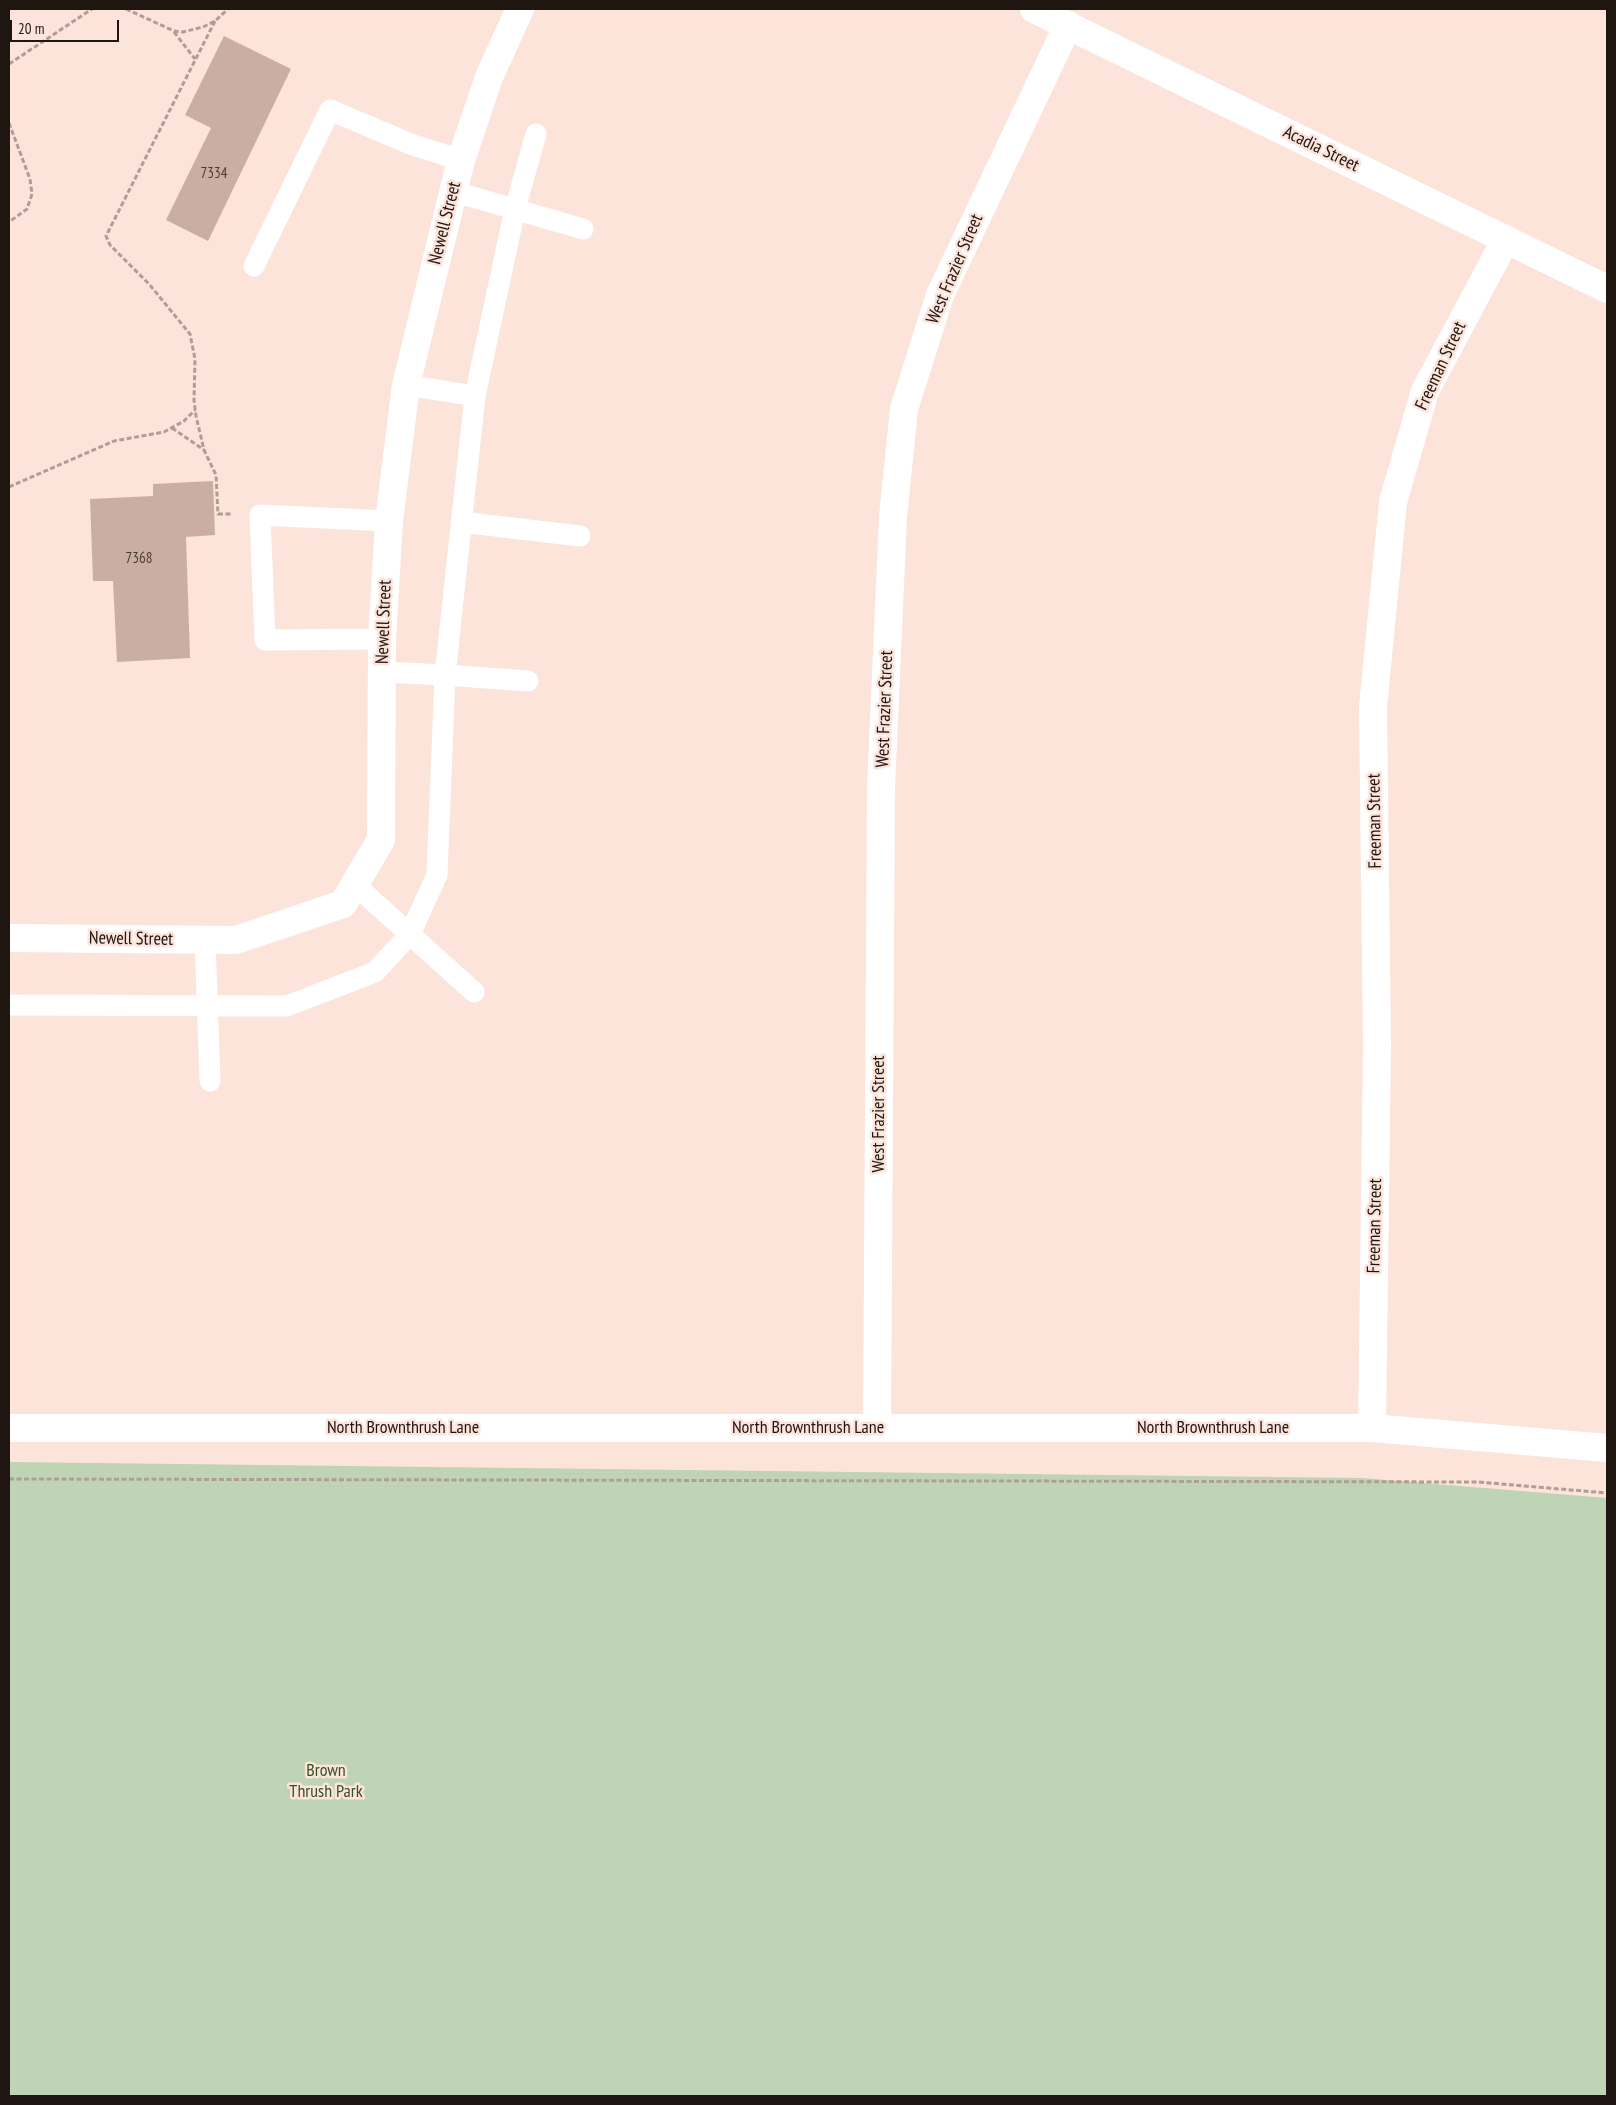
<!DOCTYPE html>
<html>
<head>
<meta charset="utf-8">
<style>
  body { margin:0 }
  #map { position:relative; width:1616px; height:2105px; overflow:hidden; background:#fce4db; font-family:"PT Sans Narrow",sans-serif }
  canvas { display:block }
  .frame { position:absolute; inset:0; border:10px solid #1f1511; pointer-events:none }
  .scale { position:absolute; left:10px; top:20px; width:109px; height:22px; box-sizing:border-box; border:2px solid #1f1511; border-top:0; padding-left:6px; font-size:15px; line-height:18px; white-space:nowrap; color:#1f1511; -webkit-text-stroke:4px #fce4db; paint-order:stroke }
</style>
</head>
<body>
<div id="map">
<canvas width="1616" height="2105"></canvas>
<div class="frame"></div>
<div class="scale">20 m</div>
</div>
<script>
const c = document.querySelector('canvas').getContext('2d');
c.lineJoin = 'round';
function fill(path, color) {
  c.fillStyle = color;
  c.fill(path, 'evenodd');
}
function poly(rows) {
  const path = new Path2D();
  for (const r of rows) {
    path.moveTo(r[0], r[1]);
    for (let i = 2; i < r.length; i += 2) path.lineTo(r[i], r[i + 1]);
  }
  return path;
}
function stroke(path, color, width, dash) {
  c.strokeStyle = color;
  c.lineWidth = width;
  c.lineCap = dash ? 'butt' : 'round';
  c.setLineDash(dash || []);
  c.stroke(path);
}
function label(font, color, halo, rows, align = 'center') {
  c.font = font + ' "PT Sans Narrow",sans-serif';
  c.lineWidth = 5;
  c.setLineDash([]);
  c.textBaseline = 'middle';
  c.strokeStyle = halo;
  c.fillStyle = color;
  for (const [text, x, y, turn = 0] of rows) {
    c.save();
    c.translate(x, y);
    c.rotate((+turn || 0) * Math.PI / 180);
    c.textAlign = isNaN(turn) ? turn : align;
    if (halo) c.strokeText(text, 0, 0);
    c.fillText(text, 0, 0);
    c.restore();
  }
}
const green = poly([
  [9,1462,1362,1478,1607,1498,1607,2096,9,2096]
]);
const building = poly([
  [224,36,291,69,208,241,166,220,211,128,185,115],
  [213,481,215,535,186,537,190,658,117,662,113,581,93,581,90,499,153,496,153,484]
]);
const path = poly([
  [126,9,174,31,183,32,203,27,215,21,228,9],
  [215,21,106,236,110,245,149,284,190,334,195,359,194,400,196,416,204,450,216,475,218,514,232,514],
  [174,32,195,59],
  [9,64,92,9],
  [9,123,30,179,32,194,27,209,9,222],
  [172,428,204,450],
  [9,487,114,441,164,432,184,421,195,410],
  [9,1479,1478,1482,1607,1493]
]);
const service = poly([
  [452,191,583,229],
  [254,266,330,110,413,145,461,160],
  [406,385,475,396],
  [461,522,580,536],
  [382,639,265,640,260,515,389,521],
  [382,672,445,675,475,396,515,209,536,134],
  [354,884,474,992],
  [205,940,210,1081],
  [9,1005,287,1006,375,972,410,934,437,875,445,675,528,681]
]);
const minor = poly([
  [1034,9,1607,289],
  [9,938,236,940,343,904,381,840,382,639,389,521,406,385,461,160,489,77,520,9],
  [9,1428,1372,1428,1607,1448],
  [877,1428,881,788,893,517,904,409,940,295,1068,25],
  [1372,1428,1377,1045,1373,707,1393,502,1425,391,1506,239]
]);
const numberNames = [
  ["7334",214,174],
  ["7368",139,559]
];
const streetNames = [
  ["Acadia Street",1321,149,26],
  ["Newell Street",445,223,-76],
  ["West Frazier Street",955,269,-67],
  ["Freeman Street",1441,366,-65],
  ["Newell Street",384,622,-88],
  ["West Frazier Street",885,709,-88],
  ["Freeman Street",1375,821,-91],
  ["Newell Street",131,939,1],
  ["West Frazier Street",879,1114,-90],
  ["Freeman Street",1375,1226,-89],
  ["North Brownthrush Lane",403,1428],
  ["North Brownthrush Lane",808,1428],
  ["North Brownthrush Lane",1213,1428]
];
const parkNames = [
  ["Brown",326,1771],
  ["Thrush Park",326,1792]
];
fill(green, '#bed4b4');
fill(building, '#cbaea3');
stroke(path, '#b09d96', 3, [5, 2.5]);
stroke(service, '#fff', 21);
stroke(minor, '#fff', 28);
label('15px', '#4a3b36', null, numberNames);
label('18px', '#1f1511', '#fce4db', streetNames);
label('18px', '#32531f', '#fce4db', parkNames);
</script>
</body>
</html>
